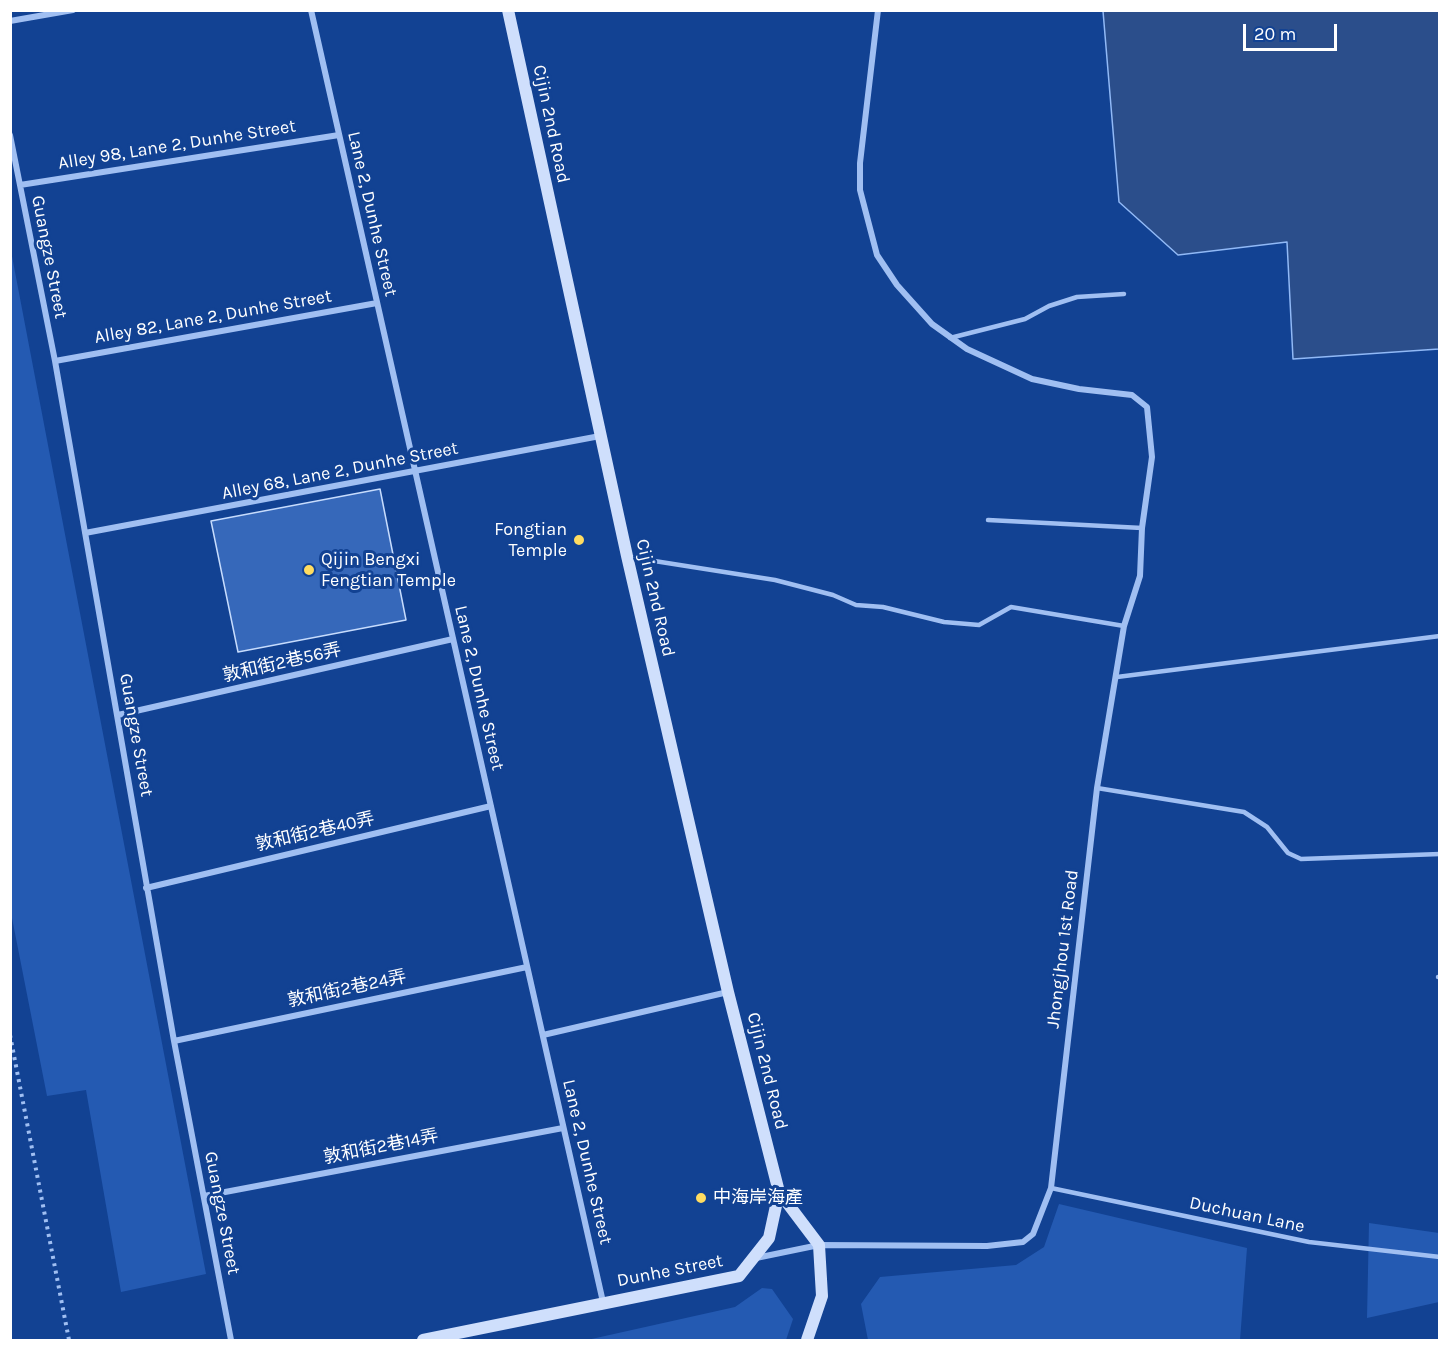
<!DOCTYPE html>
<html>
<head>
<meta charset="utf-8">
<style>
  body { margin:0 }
  #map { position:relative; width:1450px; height:1351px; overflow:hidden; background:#124293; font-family:Karla,sans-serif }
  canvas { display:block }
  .frame { position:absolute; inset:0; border:12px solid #fff; pointer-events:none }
  .scale { position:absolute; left:1243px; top:24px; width:94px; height:27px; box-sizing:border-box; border:3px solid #fff; border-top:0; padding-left:8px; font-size:18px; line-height:21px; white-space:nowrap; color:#fff; -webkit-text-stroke:4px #124293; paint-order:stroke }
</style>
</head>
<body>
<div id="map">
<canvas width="1450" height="1351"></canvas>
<div class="frame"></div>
<div class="scale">20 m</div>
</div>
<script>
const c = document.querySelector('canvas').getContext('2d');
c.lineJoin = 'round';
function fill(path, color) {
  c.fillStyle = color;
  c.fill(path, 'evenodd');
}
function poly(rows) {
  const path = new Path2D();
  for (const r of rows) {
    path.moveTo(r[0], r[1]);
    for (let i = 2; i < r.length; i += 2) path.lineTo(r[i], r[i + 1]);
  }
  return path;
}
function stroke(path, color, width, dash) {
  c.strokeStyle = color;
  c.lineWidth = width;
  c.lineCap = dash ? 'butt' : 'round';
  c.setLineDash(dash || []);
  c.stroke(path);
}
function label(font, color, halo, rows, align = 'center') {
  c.font = font + ' Karla,"Noto Sans TC",sans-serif';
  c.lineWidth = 6;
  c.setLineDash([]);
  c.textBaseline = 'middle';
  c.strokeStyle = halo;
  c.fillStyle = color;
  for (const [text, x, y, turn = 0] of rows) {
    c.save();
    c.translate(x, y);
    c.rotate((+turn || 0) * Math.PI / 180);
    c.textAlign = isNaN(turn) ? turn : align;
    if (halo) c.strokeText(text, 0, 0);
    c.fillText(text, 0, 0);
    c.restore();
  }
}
const green = poly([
  [11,251,206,1274,121,1292,86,1090,47,1096,11,913],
  [1059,1204,1247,1248,1240,1340,868,1340,861,1304,880,1277,1016,1265,1044,1247],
  [1369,1223,1439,1233,1439,1302,1367,1318],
  [762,1288,772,1289,793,1319,786,1340,587,1340,735,1307]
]);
const water = poly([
  [1103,11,1439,11,1439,349,1293,359,1287,242,1178,255,1119,202,1103,11]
]);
const building = poly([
  [380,489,406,620,238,652,211,521,380,489]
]);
const path = poly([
  [10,1035,69,1340]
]);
const lane = poly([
  [950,338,1025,319,1049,306,1077,297,1124,294],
  [988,520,1142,528],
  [629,557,775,580,833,595,856,605,883,607,944,622,979,625,1011,607,1124,626],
  [1117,677,1440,636],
  [1097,788,1244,812,1267,827,1288,853,1301,859,1440,854],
  [1438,977,1440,977],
  [1051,1188,1309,1242,1440,1257]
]);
const street = poly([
  [311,10,603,1302],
  [10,21,73,10],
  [10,135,55,361,174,1041,231,1340],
  [20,185,339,135],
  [55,361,377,303],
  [85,533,600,436],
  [118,715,453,639],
  [146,888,491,806],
  [543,1035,728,992],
  [174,1041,527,967],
  [204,1196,563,1128],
  [756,1258,819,1245,987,1246,1023,1242,1033,1234,1051,1188,1097,788,1124,626,1140,576,1142,528,1152,457,1147,407,1132,395,1079,389,1032,379,967,349,932,324,897,285,877,255,860,190,860,163,878,10]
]);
const secondary = poly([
  [779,1192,819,1245,822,1296,807,1340],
  [423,1340,739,1276,769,1238,779,1192,728,992,627,556,508,10]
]);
const markers = [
  [579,540,6,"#ffdc61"],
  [309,570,6,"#ffdc61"],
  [701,1198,6,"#ffdc61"]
];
const streetNames = [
  ["Cijin 2nd Road",551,124,78],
  ["Alley 98, Lane 2, Dunhe Street",177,145,-9],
  ["Lane 2, Dunhe Street",372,214,77],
  ["Guangze Street",49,257,79],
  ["Alley 82, Lane 2, Dunhe Street",213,317,-10],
  ["Alley 68, Lane 2, Dunhe Street",340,471,-11],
  ["Cijin 2nd Road",655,598,77],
  ["敦和街2巷56弄",282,663,-13],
  ["Lane 2, Dunhe Street",479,688,77],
  ["Guangze Street",136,735,80],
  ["敦和街2巷40弄",315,832,-13],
  ["Jhongjhou 1st Road",1063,949,-83],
  ["敦和街2巷24弄",347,989,-12],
  ["Cijin 2nd Road",767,1071,76],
  ["敦和街2巷14弄",381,1147,-11],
  ["Lane 2, Dunhe Street",587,1162,77],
  ["Guangze Street",222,1213,79],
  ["Duchuan Lane",1247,1215,12],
  ["Dunhe Street",670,1271,-11]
];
const poiNames = [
  ["Fongtian",567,530,"right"],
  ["Temple",567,551,"right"],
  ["Qijin Bengxi",321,560],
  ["Fengtian Temple",321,581],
  ["中海岸海產",713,1198]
];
fill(green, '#245ab2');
fill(water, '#2b4e8b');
stroke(water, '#91b9f6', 1.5);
fill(building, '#3668ba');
stroke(building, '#c7dcfd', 1.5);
stroke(path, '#a0bff2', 4, [3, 4.5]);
stroke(lane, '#a0bff2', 4.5);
stroke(street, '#a0bff2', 6);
stroke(secondary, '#cfdffc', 12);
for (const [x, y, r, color] of markers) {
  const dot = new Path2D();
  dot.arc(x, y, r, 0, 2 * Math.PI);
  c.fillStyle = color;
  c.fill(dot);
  stroke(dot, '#124293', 2);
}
label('18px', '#fff', '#124293', streetNames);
label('18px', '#fff', '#124293', poiNames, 'left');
</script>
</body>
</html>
